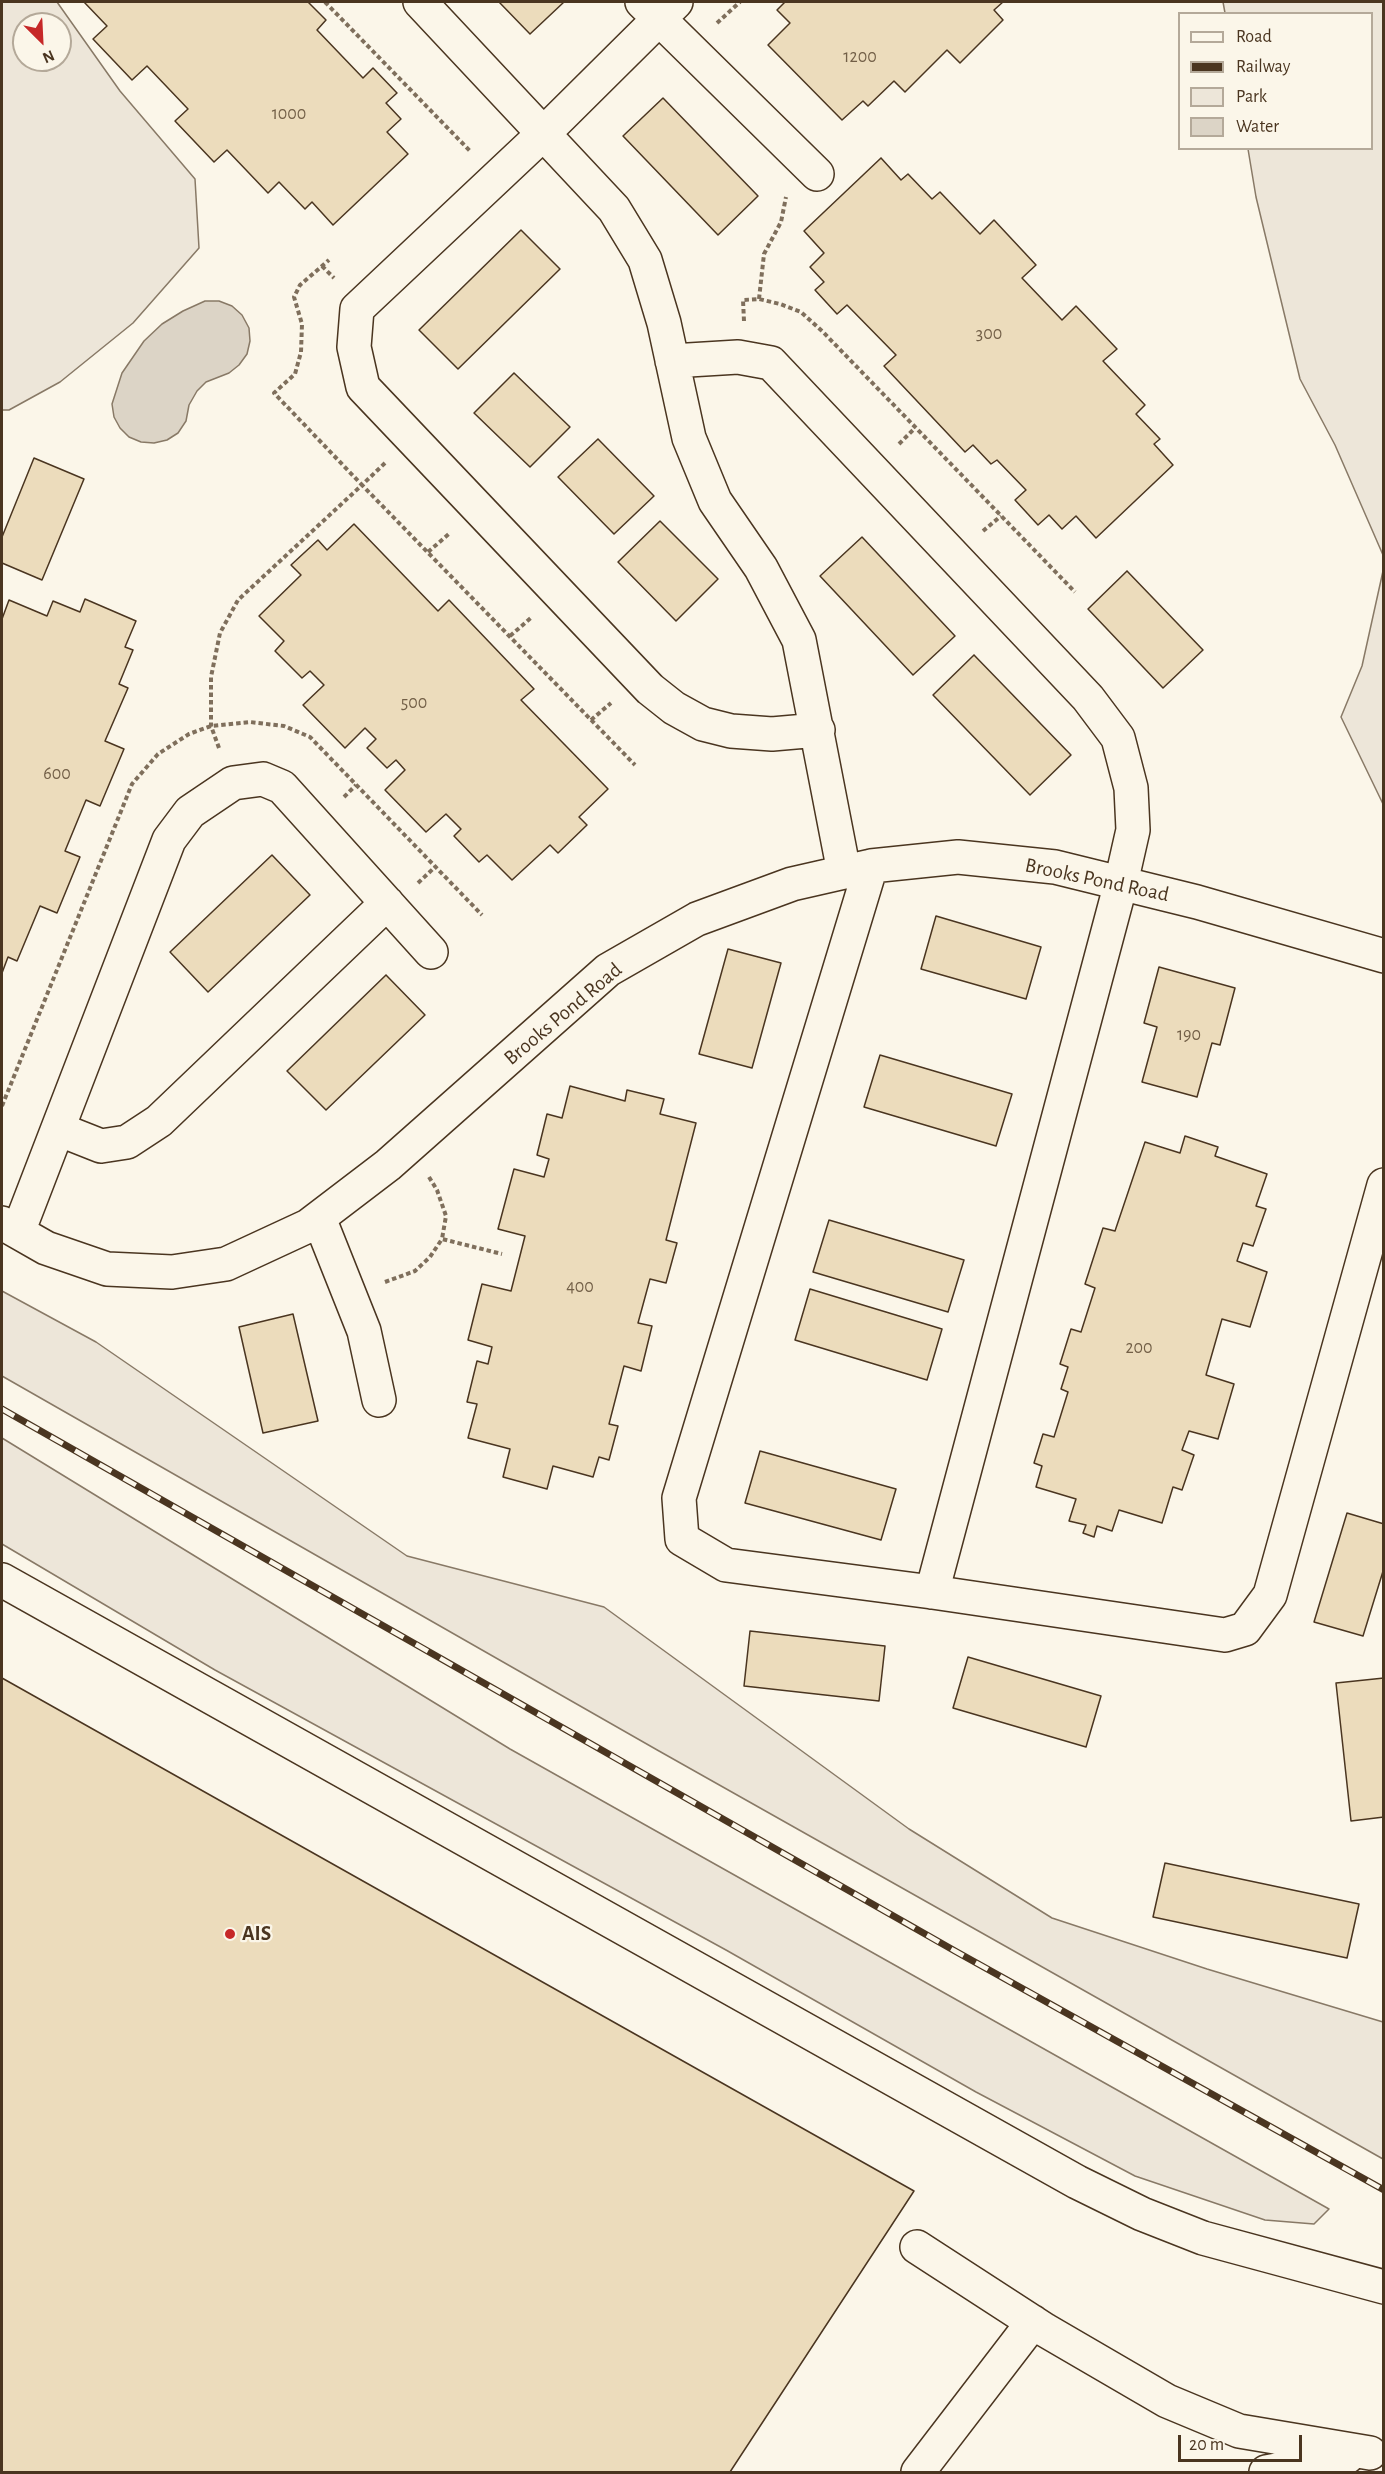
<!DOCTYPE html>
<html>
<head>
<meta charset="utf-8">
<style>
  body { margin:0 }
  #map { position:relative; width:1385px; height:2474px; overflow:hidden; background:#fbf6e9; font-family:"Alegreya Sans",sans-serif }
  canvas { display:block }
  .frame { position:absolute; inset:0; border:3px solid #4a3520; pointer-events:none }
  .legend { position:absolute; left:1178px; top:12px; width:195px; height:138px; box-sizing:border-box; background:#fbf6e9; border:2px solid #b4a999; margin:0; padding:8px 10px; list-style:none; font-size:18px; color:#4a3520 }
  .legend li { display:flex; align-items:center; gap:12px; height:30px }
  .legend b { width:30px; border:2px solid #b4a999 }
  .north { position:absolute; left:12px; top:12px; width:60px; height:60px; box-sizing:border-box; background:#fbf6e9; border:2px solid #b4a999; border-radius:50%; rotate:156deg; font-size:16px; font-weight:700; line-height:24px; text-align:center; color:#4a3520 }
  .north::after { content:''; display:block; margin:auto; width:21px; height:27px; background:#c62828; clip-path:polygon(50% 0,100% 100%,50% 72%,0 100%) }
  .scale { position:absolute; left:1178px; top:2435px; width:124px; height:27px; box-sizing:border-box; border:3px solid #4a3520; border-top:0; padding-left:8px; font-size:18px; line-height:21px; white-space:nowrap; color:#4a3520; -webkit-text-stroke:4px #fbf6e9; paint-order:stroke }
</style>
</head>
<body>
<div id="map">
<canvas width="1385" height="2474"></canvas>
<div class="frame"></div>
<ul class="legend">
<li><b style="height:8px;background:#fbf6e9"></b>Road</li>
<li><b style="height:8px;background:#4a3520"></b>Railway</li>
<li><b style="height:16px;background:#ede6d9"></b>Park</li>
<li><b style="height:16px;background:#dcd4c6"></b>Water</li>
</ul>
<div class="north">N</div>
<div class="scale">20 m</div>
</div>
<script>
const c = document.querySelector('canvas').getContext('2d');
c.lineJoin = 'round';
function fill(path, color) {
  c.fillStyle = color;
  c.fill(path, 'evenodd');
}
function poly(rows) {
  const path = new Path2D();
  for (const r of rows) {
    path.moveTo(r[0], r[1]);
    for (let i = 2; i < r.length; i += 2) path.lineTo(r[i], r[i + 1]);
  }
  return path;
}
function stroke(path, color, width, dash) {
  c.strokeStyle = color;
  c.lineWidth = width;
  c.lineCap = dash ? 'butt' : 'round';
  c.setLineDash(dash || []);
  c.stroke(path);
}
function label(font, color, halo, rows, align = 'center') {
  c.font = font + ' "Alegreya Sans",sans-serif';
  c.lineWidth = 4.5;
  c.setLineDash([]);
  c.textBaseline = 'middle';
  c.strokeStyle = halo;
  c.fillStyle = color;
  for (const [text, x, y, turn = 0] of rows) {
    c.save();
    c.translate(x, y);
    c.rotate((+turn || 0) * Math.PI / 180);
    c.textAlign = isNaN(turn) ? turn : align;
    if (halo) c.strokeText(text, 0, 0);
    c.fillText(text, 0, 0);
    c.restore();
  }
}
const green = poly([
  [2,2,57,2,120,91,195,179,199,248,133,323,60,382,9,410,2,410,2,2],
  [24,24,60,24,60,60,24,60,24,24],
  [1223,2,1383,2,1383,555,1335,445,1300,379,1256,197,1248,149,1372,148,1372,14,1225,13,1223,2],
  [1383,571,1383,804,1341,717,1362,666,1383,571],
  [2,1291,96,1342,407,1556,604,1607,909,1829,1052,1918,1207,1969,1383,2022,1383,2159,659,1751,2,1376,2,1291],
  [2,1438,510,1749,1329,2209,1314,2224,1265,2220,1135,2176,976,2092,726,1950,215,1670,2,1544,2,1438]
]);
const water = poly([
  [205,301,219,301,232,306,242,315,249,328,250,341,247,354,239,365,229,373,206,382,197,391,189,405,186,421,178,433,167,440,154,443,141,442,129,437,120,428,114,417,112,404,122,373,144,341,162,324,183,311,205,301]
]);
const building = poly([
  [84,2,308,2,326,20,317,30,363,78,373,68,397,93,386,103,401,119,387,132,408,154,333,225,312,202,305,209,279,182,268,193,227,150,214,162,175,121,188,109,147,66,132,80,93,39,107,26,84,2],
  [499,2,564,2,530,34,499,2],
  [785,2,1003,2,994,10,1003,20,960,63,947,50,905,92,894,81,868,106,863,101,842,120,768,45,790,23,777,10,785,2],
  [663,98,758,196,718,235,623,136,663,98],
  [881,158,901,180,908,174,932,199,940,192,980,234,994,220,1036,265,1022,278,1062,320,1076,306,1117,349,1103,361,1145,405,1136,414,1160,439,1154,444,1173,465,1096,538,1076,516,1062,529,1049,515,1038,525,1015,500,1026,490,997,460,991,464,973,445,965,452,884,366,896,355,847,305,837,314,815,290,824,282,810,267,824,253,804,231,881,158],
  [521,230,560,269,458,369,419,330,521,230],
  [514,373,570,427,530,467,474,413,514,373],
  [598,439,654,496,614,534,558,477,598,439],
  [34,458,84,479,42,580,2,563,2,537,34,458],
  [660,521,718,579,676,621,618,562,660,521],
  [354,524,438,611,449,600,534,689,521,700,608,789,579,817,587,825,558,853,550,845,512,880,487,855,479,862,454,836,461,829,446,814,426,832,385,790,405,770,396,760,387,768,367,748,376,739,365,728,345,748,303,705,324,685,310,671,302,678,275,651,284,641,259,616,301,575,291,565,318,540,327,550,354,524],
  [862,537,955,636,913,675,820,576,862,537],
  [1127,571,1203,650,1163,688,1088,609,1127,571],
  [85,599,136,621,125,647,133,650,119,684,128,688,105,741,124,749,100,806,86,800,65,851,80,857,57,913,40,906,17,961,8,957,2,973,2,619,9,600,47,616,53,601,80,612,85,599],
  [974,655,1071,755,1030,795,933,695,974,655],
  [272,855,310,895,208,992,170,952,272,855],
  [936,916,1041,947,1026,999,921,969,936,916],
  [728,949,781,963,752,1068,699,1054,728,949],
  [1159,967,1235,988,1220,1045,1212,1043,1197,1097,1142,1082,1157,1027,1144,1023,1159,967],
  [386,975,425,1015,326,1110,287,1071,386,975],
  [880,1055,1012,1094,996,1146,864,1107,880,1055],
  [570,1086,625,1101,627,1090,664,1099,660,1114,696,1123,666,1240,677,1243,666,1283,650,1279,638,1323,652,1326,641,1371,624,1366,609,1424,618,1426,609,1460,599,1457,593,1477,553,1466,547,1489,503,1477,510,1449,468,1438,477,1404,467,1402,477,1361,488,1364,492,1347,468,1340,482,1284,511,1291,525,1236,498,1229,514,1169,544,1177,549,1159,537,1155,547,1114,562,1118,570,1086],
  [1185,1136,1218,1147,1215,1156,1267,1174,1256,1206,1266,1209,1253,1246,1243,1243,1237,1261,1267,1272,1250,1327,1222,1319,1206,1375,1234,1384,1218,1439,1189,1431,1182,1450,1194,1455,1182,1490,1173,1487,1162,1523,1119,1510,1112,1531,1097,1526,1094,1537,1083,1533,1086,1525,1069,1521,1076,1499,1036,1487,1042,1466,1034,1463,1043,1434,1054,1437,1068,1392,1061,1389,1068,1367,1060,1364,1071,1329,1081,1332,1095,1288,1085,1284,1103,1228,1115,1231,1145,1142,1180,1153,1185,1136],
  [829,1220,964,1260,948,1312,813,1272,829,1220],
  [810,1289,942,1329,927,1380,795,1340,810,1289],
  [293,1314,318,1421,263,1433,239,1327,293,1314],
  [760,1451,896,1489,881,1540,745,1503,760,1451],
  [1347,1513,1384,1524,1384,1568,1363,1636,1314,1622,1347,1513],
  [750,1631,885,1646,879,1701,744,1686,750,1631],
  [968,1657,1101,1696,1086,1747,953,1708,968,1657],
  [2,1678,914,2191,730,2472,2,2472,2,1678],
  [1384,1678,1384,1817,1351,1821,1336,1683,1384,1678],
  [1165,1863,1359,1904,1347,1958,1153,1917,1165,1863]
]);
const path = poly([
  [325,2,471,152],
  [717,23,740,2],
  [322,266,334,278],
  [759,299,764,254,781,222,786,197],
  [744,321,743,300,759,299,780,304,801,312,823,332,1075,592],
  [899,444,915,428],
  [385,463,362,485,635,765],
  [983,531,1001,516],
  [428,552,450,533],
  [510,636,532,617],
  [591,720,611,703],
  [219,748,211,726,211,677,220,633,238,600,362,485,274,393,295,374,301,352,302,324,294,297,300,285,329,260],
  [344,797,356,785],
  [418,883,435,867],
  [2,1106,132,784,158,754,189,734,211,726,250,722,284,726,310,737,482,915],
  [429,1177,437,1190,446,1216,442,1239],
  [385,1282,415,1271,430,1257,442,1239,502,1254]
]);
const minor = poly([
  [420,2,614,209,645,260,664,323,689,438,715,501,761,568,799,640,844,872],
  [642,2,817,174],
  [676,2,543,134,357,309,354,347,363,387,650,689,674,708,703,724,731,731,772,734,818,730],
  [672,361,738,357,771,363,1088,698,1118,738,1131,788,1133,830,1121,883,932,1592],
  [871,866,679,1498,682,1539,726,1565,932,1592,1225,1635,1245,1629,1270,1595,1384,1185],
  [58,1129,101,1146,127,1142,159,1121,387,903],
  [319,1218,364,1331,379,1400],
  [2,1223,46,1248,107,1269,172,1272,226,1264,308,1226,388,1165,608,970,697,919,792,884,871,866,958,857,1055,867,1197,902,1384,956],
  [18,1232,169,840,190,812,233,783,263,779,282,787,431,952],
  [2,1580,1077,2182,1142,2214,1203,2238,1384,2287],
  [917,2247,1045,2330,1167,2401,1239,2431,1370,2453],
  [918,2472,1033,2322],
  [1266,2472,1347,2457]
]);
const rail = poly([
  [2,1409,955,1951,1384,2190]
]);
const markers = [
  [230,1934,6,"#c62828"]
];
const numberNames = [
  ["1200",860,57],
  ["1000",289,114],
  ["300",989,334],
  ["500",414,703],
  ["600",57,774],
  ["190",1189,1035],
  ["400",580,1287],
  ["200",1139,1348]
];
const streetNames = [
  ["Brooks Pond Road",1097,880,12],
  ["Brooks Pond Road",563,1014,-40]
];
const poiNames = [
  ["AIS",242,1934]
];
fill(green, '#ede6d9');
stroke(green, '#887966', 1.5);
fill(water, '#dcd4c6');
stroke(water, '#887966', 1.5);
fill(building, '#ecdcbc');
stroke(building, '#4a3520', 1.5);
stroke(minor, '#4a3520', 36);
stroke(path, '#7f6f5c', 4, [4.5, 3]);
stroke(minor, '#fbf6e9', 33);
stroke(rail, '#4a3520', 7);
stroke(rail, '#fbf6e9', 4.5, [14]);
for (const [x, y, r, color] of markers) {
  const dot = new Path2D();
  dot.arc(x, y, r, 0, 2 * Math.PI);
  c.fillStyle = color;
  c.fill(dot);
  stroke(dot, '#fbf6e9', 2);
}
label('18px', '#725f47', null, numberNames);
label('21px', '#4a3520', '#fbf6e9', streetNames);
label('bold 21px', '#4a3520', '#fbf6e9', poiNames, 'left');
</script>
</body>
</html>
